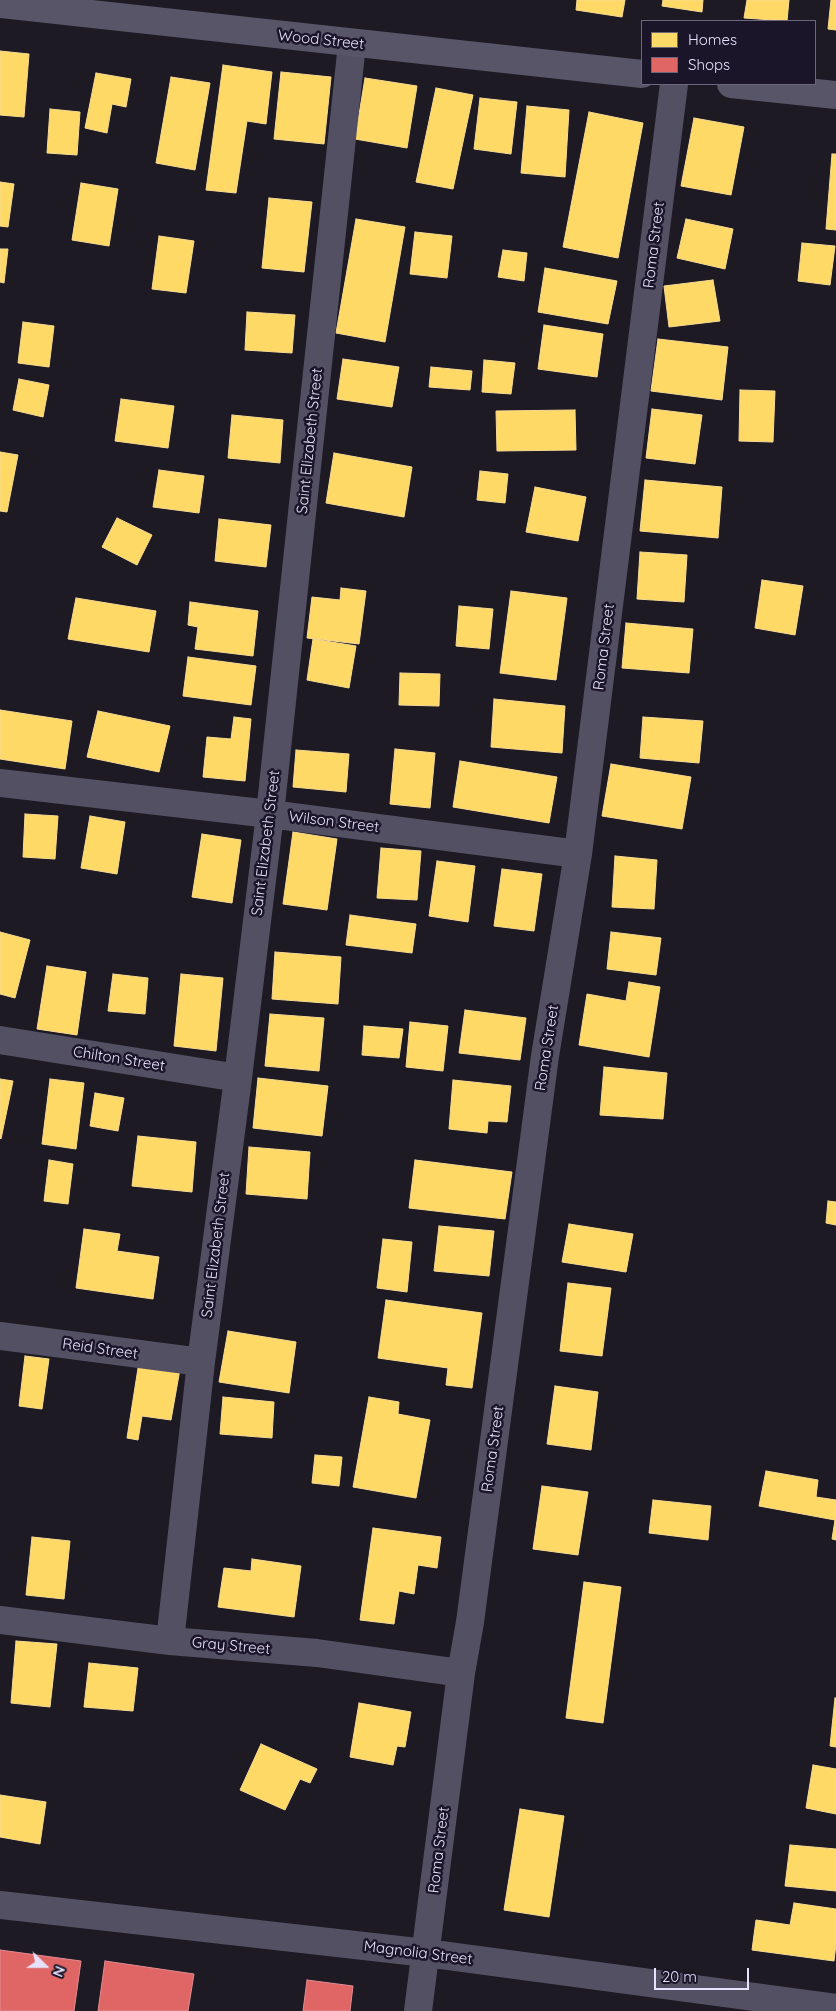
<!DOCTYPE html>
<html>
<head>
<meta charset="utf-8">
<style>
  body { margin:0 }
  #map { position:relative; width:836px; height:2011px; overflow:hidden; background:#1d1a24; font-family:Quicksand,sans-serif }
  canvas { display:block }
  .legend { position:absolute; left:641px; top:20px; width:175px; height:65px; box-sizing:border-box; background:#1b1529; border:1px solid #6d677d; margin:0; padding:6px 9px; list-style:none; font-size:15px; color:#e7e1fb }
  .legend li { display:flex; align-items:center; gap:10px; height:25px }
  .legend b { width:25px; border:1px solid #6d677d }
  .north { position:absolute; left:20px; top:1941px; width:50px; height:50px; -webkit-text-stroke:4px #1b1529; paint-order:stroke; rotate:112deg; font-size:14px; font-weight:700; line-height:20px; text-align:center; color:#e7e1fb }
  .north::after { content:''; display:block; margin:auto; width:18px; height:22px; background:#e7e1fb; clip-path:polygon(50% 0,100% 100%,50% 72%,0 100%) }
  .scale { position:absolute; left:654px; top:1968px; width:95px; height:22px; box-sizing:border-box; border:2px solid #e7e1fb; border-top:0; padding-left:6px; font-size:15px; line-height:18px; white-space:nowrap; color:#e7e1fb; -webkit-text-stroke:4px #1b1529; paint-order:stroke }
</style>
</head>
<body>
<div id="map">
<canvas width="836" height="2011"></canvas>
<ul class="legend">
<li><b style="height:14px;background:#ffd966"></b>Homes</li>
<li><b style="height:14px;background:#e06666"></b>Shops</li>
</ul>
<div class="north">N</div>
<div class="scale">20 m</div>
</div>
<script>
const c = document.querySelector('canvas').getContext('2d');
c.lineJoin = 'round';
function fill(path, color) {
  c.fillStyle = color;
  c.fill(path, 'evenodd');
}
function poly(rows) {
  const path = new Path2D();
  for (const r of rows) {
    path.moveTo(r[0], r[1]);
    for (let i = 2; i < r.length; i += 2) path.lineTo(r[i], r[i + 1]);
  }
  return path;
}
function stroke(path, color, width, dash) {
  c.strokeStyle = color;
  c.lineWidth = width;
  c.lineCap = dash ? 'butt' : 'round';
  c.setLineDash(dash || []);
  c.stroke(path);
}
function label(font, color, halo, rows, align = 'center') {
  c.font = font + ' Quicksand,sans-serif';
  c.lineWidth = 5;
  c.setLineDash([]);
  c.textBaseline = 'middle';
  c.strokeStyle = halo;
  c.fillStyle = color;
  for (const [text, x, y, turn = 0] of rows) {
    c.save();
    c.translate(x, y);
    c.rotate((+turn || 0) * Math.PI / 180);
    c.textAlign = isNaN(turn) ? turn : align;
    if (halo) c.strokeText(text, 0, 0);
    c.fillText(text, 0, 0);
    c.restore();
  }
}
const homes = poly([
  [577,0,625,0,622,17,576,10,577,0],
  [663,0,703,0,702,12,662,6,663,0],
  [747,0,789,0,787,21,744,18,747,0],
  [831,0,836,0,836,30,828,29,831,0],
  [0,51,29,54,24,117,0,115,0,51],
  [223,65,272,72,266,124,247,121,236,193,206,190,223,65],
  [281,72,331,77,324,144,274,139,281,72],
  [96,73,131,79,126,107,112,104,107,133,85,128,96,73],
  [171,77,210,83,195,170,156,163,171,77],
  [365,78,417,86,407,148,355,139,365,78],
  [436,88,473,95,453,189,416,182,436,88],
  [480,98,517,102,511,154,474,149,480,98],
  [527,106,569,110,565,177,521,173,527,106],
  [50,109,80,112,77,155,47,153,50,109],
  [589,112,643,123,618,258,563,247,589,112],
  [694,118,744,127,731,195,681,186,694,118],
  [832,154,836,154,836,230,826,229,832,154],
  [0,182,14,184,8,227,0,226,0,182],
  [81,183,118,189,109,246,72,240,81,183],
  [269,198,312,202,304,272,262,268,269,198],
  [356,219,405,227,385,342,336,333,356,219],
  [686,219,733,229,725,269,677,258,686,219],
  [415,232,452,236,447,278,410,274,415,232],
  [159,236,194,241,186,293,152,289,159,236],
  [802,243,835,246,830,285,798,281,802,243],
  [0,249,8,249,4,283,0,282,0,249],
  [503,250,527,253,524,281,498,277,503,250],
  [545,268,617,281,608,324,538,312,545,268],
  [713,280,720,321,669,327,664,286,713,280],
  [247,312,295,315,292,353,245,350,247,312],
  [23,322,54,326,49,367,18,363,23,322],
  [544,325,603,334,597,377,538,369,544,325],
  [658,339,728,347,722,400,651,391,658,339],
  [343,359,399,367,392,407,337,399,343,359],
  [484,360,515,363,511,394,482,392,484,360],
  [431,367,472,371,470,390,429,387,431,367],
  [19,379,49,385,43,417,13,410,19,379],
  [740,390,775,391,773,442,739,441,740,390],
  [121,399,174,406,168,448,115,441,121,399],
  [652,409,702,415,695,464,646,458,652,409],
  [575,410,576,450,497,451,496,411,575,410],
  [232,415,283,420,280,463,228,458,232,415],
  [0,452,18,455,7,512,0,511,0,452],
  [334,453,412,467,404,517,326,503,334,453],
  [159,470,204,476,199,513,153,507,159,470],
  [480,471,508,474,505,503,477,500,480,471],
  [645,480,722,487,718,538,640,531,645,480],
  [535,487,586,497,578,541,526,532,535,487],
  [117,518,152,535,137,565,102,547,117,518],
  [219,519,271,525,266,567,215,561,219,519],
  [640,552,687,555,684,602,637,599,640,552],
  [762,580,803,586,795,635,755,628,762,580],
  [341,588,366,591,359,644,307,638,312,597,340,600,341,588],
  [511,591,567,598,556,680,500,673,511,591],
  [76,598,156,611,149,652,68,639,76,598],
  [190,602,258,611,253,656,195,649,198,627,188,625,190,602],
  [459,606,493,609,489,649,456,646,459,606],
  [626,623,693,629,689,673,622,668,626,623],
  [313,639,356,646,349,688,307,680,313,639],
  [188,657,256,666,251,705,183,696,188,657],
  [400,673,440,674,439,706,399,705,400,673],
  [494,699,565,706,562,753,491,747,494,699],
  [0,710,72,721,65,769,0,759,0,710],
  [98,711,170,726,159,772,87,757,98,711],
  [234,717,251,719,245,781,203,777,207,737,231,739,234,717],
  [643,717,703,721,699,763,640,758,643,717],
  [395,749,435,753,430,808,390,804,395,749],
  [296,750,349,754,346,792,293,787,296,750],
  [460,761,557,777,549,823,453,807,460,761],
  [611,764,691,777,682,829,602,816,611,764],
  [25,814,58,816,55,859,23,857,25,814],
  [90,816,125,822,117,874,81,868,90,816],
  [293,832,337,839,327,910,283,904,293,832],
  [202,834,241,840,232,903,192,897,202,834],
  [381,848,421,851,417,900,377,898,381,848],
  [615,856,657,860,654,909,612,907,615,856],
  [437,861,475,866,468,922,429,916,437,861],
  [502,869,542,874,534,931,494,926,502,869],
  [350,915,416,924,412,953,346,945,350,915],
  [0,932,30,940,15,998,0,994,0,932],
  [611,932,661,938,656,975,607,969,611,932],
  [275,952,341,957,338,1004,272,999,275,952],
  [47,966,86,972,77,1035,37,1029,47,966],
  [113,974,148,978,145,1014,108,1011,113,974],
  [181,974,223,978,216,1051,174,1046,181,974],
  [629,982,660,987,649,1057,579,1045,587,994,626,1001,629,982],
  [465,1010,526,1018,520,1060,459,1053,465,1010],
  [270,1014,324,1018,319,1071,265,1066,270,1014],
  [410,1022,448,1026,443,1071,406,1067,410,1022],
  [364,1026,403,1029,399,1058,362,1055,364,1026],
  [604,1067,667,1073,663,1119,600,1115,604,1067],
  [258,1078,328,1086,322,1136,253,1128,258,1078],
  [0,1079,13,1081,1,1139,0,1138,0,1079],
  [50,1079,84,1083,76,1149,42,1144,50,1079],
  [453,1080,511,1086,507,1122,488,1121,487,1133,449,1129,453,1080],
  [95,1093,124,1098,118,1131,90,1126,95,1093],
  [138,1136,196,1142,192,1192,132,1186,138,1136],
  [249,1147,310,1152,307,1199,246,1194,249,1147],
  [49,1160,73,1164,68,1204,44,1201,49,1160],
  [415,1160,512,1172,505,1219,409,1208,415,1160],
  [828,1201,836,1202,836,1225,826,1223,828,1201],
  [569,1224,633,1234,626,1272,562,1262,569,1224],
  [439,1226,494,1231,489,1276,434,1271,439,1226],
  [84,1229,120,1234,117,1251,159,1257,153,1299,76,1288,84,1229],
  [383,1239,412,1242,407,1292,377,1288,383,1239],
  [568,1283,611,1288,602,1356,560,1351,568,1283],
  [386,1300,482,1313,472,1388,446,1385,448,1368,378,1358,386,1300],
  [228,1331,296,1342,289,1393,219,1382,228,1331],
  [25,1356,49,1359,42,1409,19,1406,25,1356],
  [139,1362,180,1369,171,1420,142,1416,138,1440,127,1438,139,1362],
  [555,1386,598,1392,591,1450,547,1444,555,1386],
  [223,1397,274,1402,272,1438,220,1434,223,1397],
  [369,1397,399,1402,398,1414,430,1420,416,1498,353,1487,369,1397],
  [315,1455,342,1457,339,1486,312,1483,315,1455],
  [766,1471,818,1480,816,1497,836,1500,836,1540,832,1539,835,1520,759,1506,766,1471],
  [542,1486,588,1492,578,1555,533,1549,542,1486],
  [653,1500,711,1506,708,1540,649,1533,653,1500],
  [373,1528,441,1537,437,1568,418,1565,414,1594,399,1591,394,1624,360,1620,373,1528],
  [32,1537,70,1541,64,1599,26,1595,32,1537],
  [252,1559,301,1566,294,1617,218,1607,224,1568,251,1571,252,1559],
  [584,1582,621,1587,603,1723,566,1718,584,1582],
  [16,1641,57,1644,50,1707,11,1703,16,1641],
  [89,1663,138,1668,133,1711,84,1707,89,1663],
  [835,1698,836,1698,836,1747,830,1746,835,1698],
  [359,1703,411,1712,405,1747,397,1746,393,1765,350,1757,359,1703],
  [261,1744,317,1769,310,1783,300,1779,285,1810,240,1790,261,1744],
  [813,1765,836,1769,836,1814,806,1808,813,1765],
  [0,1795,46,1802,40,1844,0,1837,0,1795],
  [520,1809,564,1816,549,1917,504,1910,520,1809],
  [790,1845,836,1849,836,1891,785,1886,790,1845],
  [794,1903,836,1909,836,1944,834,1961,752,1950,756,1920,790,1925,794,1903]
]);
const shops = poly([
  [0,1950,81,1961,74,2011,0,2011,0,1950],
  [105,1961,194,1974,188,2011,98,2011,105,1961],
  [307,1980,353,1986,350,2011,303,2011,307,1980]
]);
const minor = poly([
  [0,783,270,814,578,854],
  [0,1040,238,1078],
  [0,1336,201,1362],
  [0,1620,170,1641,317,1653,461,1673],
  [170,1641,201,1362,238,1078,270,814,352,44],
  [0,1905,426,1953,836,2008],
  [418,2011,461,1673,470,1622,545,1056,578,854,674,84]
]);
const secondary = poly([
  [0,4,642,74],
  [731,84,836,95]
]);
const streetNames = [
  ["Wood Street",321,40,6],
  ["Roma Street",654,245,-83],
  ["Saint Elizabeth Street",310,441,-84],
  ["Roma Street",604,647,-83],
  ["Wilson Street",334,822,7],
  ["Saint Elizabeth Street",266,843,-83],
  ["Roma Street",547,1048,-81],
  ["Chilton Street",119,1059,9],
  ["Saint Elizabeth Street",216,1245,-83],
  ["Reid Street",100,1349,8],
  ["Roma Street",493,1449,-82],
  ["Gray Street",231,1646,5],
  ["Roma Street",439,1850,-83],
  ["Magnolia Street",418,1953,7]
];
fill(homes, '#ffd966');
stroke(homes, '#f8db93', 1);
fill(shops, '#e06666');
stroke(shops, '#e28b93', 1);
stroke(minor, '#535063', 28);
stroke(secondary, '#585569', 28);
label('15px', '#e7e1fb', '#1b1529', streetNames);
</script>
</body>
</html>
